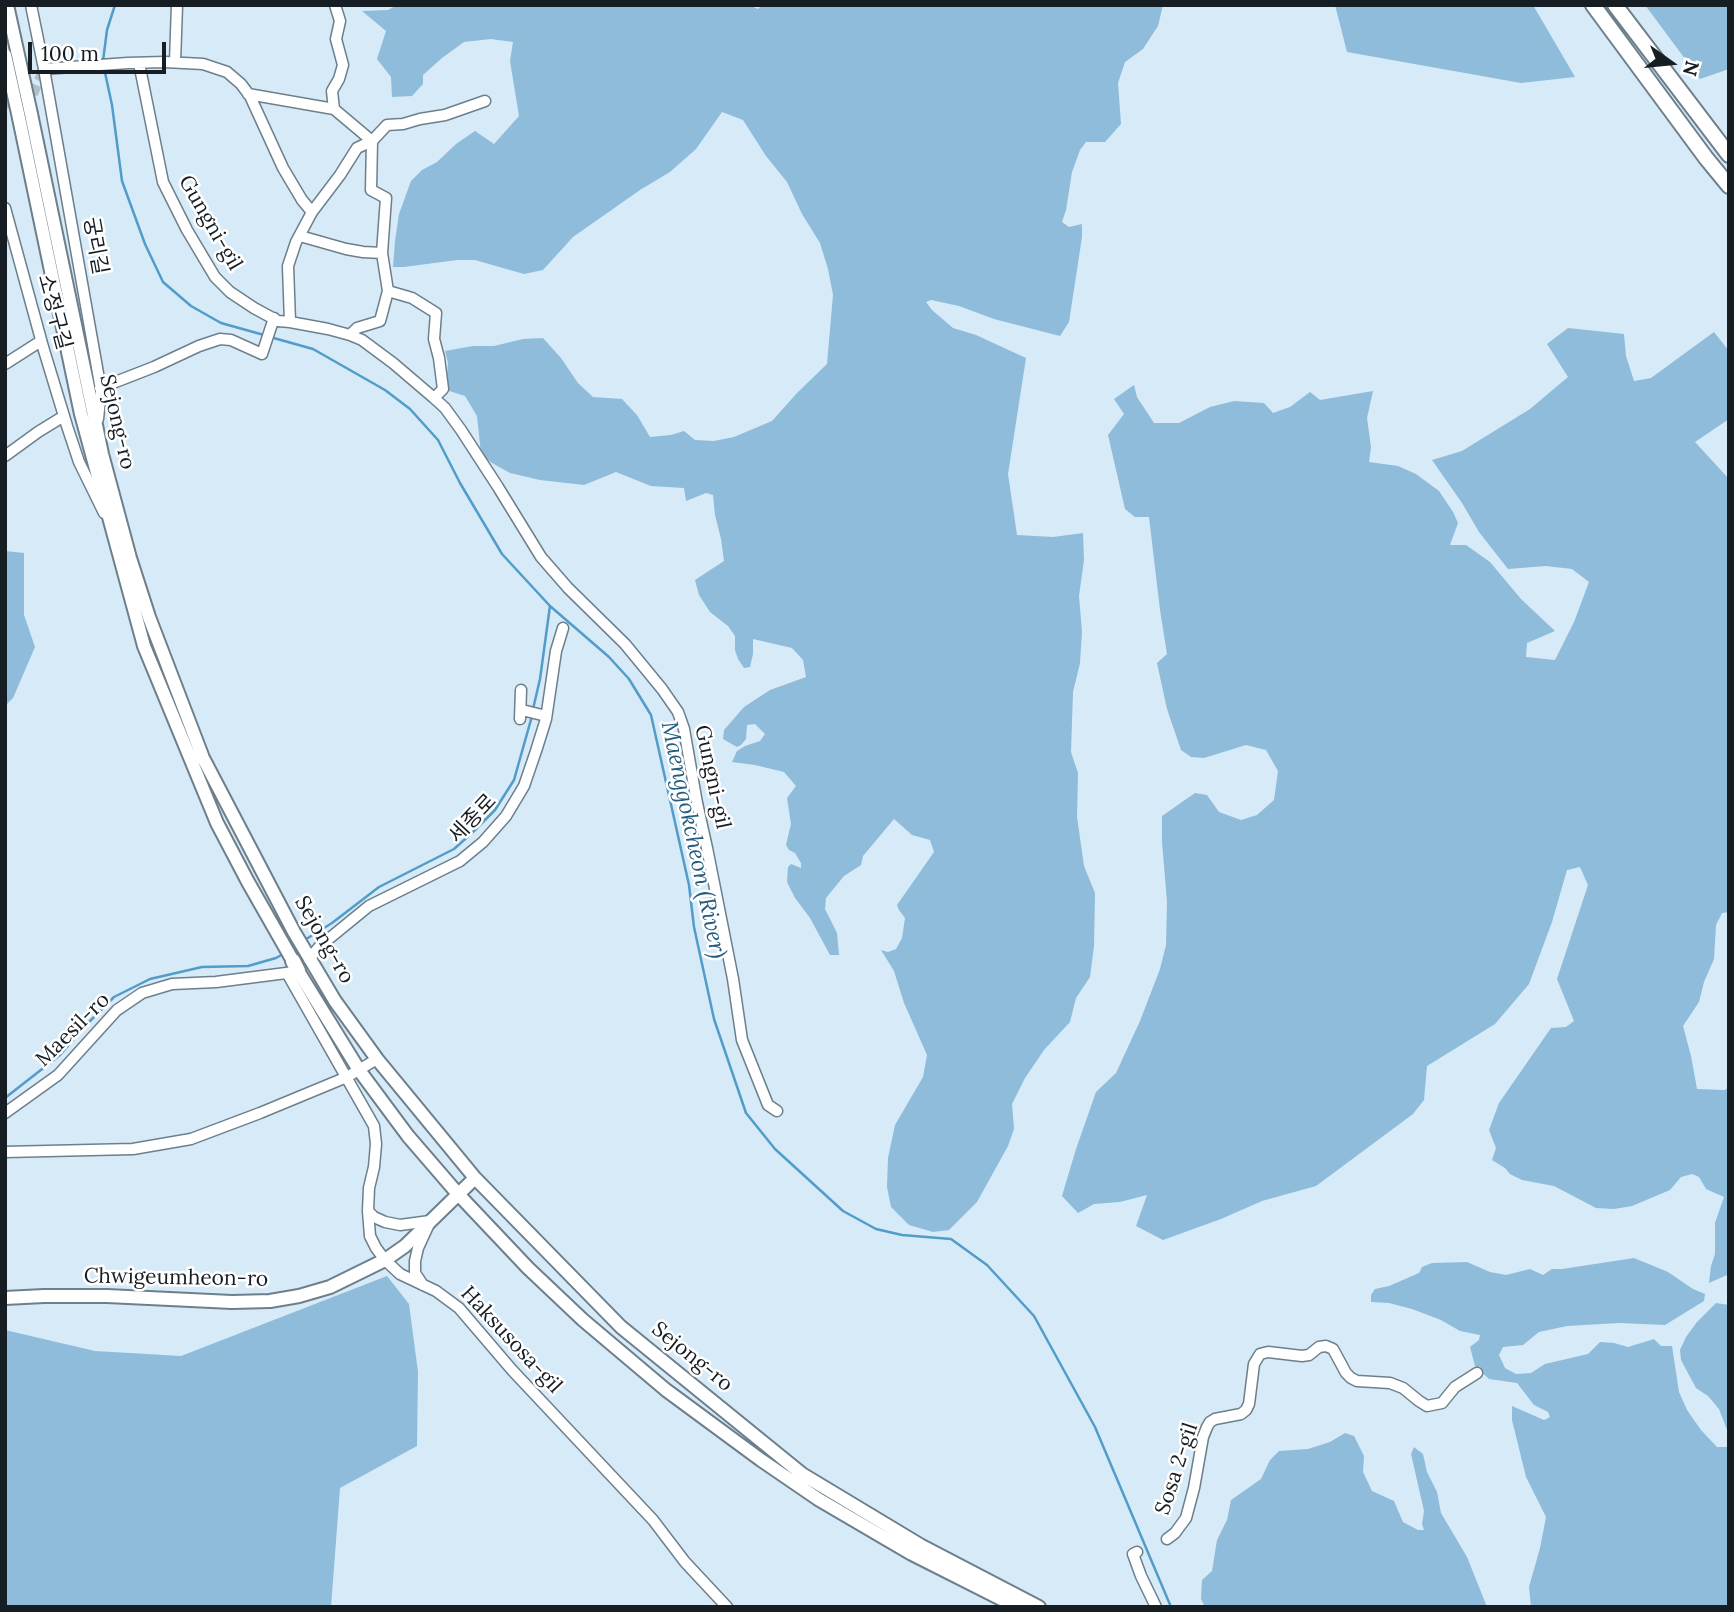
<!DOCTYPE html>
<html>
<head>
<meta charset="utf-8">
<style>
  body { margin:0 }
  #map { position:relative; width:1734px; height:1612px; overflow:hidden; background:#d6eaf8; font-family:Lora,serif }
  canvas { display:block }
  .frame { position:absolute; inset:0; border:7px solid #171e23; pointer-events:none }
  .north { position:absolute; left:1636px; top:28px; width:70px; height:70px; -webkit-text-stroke:5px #fff; paint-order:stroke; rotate:105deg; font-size:19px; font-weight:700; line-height:28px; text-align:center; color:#171e23 }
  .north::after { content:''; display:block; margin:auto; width:24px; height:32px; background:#171e23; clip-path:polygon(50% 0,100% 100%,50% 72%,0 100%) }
  .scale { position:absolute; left:28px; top:42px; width:138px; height:32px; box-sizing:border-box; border:4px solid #171e23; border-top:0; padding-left:9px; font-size:21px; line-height:24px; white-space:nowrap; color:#171e23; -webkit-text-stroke:5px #fff; paint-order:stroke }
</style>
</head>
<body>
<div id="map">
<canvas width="1734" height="1612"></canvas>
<div class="frame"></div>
<div class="north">N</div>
<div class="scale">100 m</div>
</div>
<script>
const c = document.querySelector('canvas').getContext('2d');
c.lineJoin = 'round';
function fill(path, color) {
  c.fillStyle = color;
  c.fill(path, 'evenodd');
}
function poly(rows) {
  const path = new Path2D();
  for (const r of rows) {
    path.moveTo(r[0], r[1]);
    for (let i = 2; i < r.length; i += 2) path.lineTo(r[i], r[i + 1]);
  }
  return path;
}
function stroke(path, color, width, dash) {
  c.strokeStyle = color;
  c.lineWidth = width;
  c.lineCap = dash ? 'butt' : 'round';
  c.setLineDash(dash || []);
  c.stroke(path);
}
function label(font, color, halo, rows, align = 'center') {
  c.font = font + ' Lora,"Noto Sans KR",serif';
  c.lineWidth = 5;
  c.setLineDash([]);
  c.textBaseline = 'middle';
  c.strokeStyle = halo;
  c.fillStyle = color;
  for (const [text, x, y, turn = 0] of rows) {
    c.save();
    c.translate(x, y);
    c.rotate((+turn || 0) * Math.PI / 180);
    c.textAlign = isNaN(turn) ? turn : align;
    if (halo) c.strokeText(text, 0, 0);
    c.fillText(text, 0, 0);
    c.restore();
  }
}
const green = poly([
  [397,5,749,5,758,9,762,5,1163,5,1158,26,1143,49,1125,62,1118,83,1121,124,1105,142,1086,142,1080,150,1072,172,1066,210,1062,222,1069,227,1082,224,1082,237,1069,322,1060,336,994,319,959,306,931,300,926,302,932,310,953,328,976,335,1026,358,1008,474,1017,535,1053,537,1083,533,1084,560,1079,596,1082,632,1080,663,1073,692,1071,752,1078,773,1077,817,1084,866,1095,893,1094,946,1090,977,1076,998,1070,1022,1044,1050,1025,1078,1012,1104,1014,1129,1008,1146,977,1202,949,1230,933,1232,909,1225,891,1207,887,1187,888,1158,895,1125,923,1077,927,1055,904,1003,894,971,881,950,888,952,896,949,902,938,905,918,899,910,897,905,934,852,930,840,912,835,894,819,863,856,861,865,844,876,826,898,825,909,837,933,839,955,830,955,810,918,795,898,787,882,788,867,791,864,801,868,801,863,795,853,789,850,786,845,791,824,787,798,796,786,784,772,755,765,732,762,737,751,745,746,760,741,765,734,755,724,747,725,746,739,741,745,737,747,723,739,724,730,744,707,770,690,806,677,803,660,792,648,753,639,753,654,750,667,744,668,738,659,735,650,735,636,728,626,710,612,699,595,695,580,724,561,721,539,715,515,713,495,706,493,686,501,684,488,651,486,616,472,584,485,540,480,510,473,492,463,481,454,477,416,465,396,446,390,448,363,445,351,473,346,494,346,523,339,543,338,561,358,578,383,593,397,622,399,637,415,650,437,671,435,684,431,695,440,714,441,734,437,772,421,797,393,827,364,833,295,828,269,820,243,802,214,787,182,766,156,743,120,722,112,696,149,670,172,640,190,573,237,543,270,524,274,475,260,457,260,404,267,393,267,395,241,399,214,411,181,422,170,437,162,456,144,475,131,494,144,519,116,510,61,513,42,491,39,464,42,442,58,423,75,423,84,412,96,392,97,391,77,377,59,386,31,362,11,388,10],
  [1335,5,1533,5,1575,77,1521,83,1347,52],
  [1645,5,1729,5,1729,69,1700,79],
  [1568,328,1624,334,1626,356,1634,381,1651,378,1714,332,1729,351,1729,419,1695,442,1729,479,1729,912,1722,913,1716,925,1714,959,1704,982,1699,1002,1683,1026,1691,1056,1697,1089,1724,1090,1729,1088,1729,1276,1727,1275,1709,1283,1711,1266,1715,1254,1715,1223,1724,1197,1706,1189,1699,1177,1692,1174,1681,1177,1670,1190,1632,1206,1614,1209,1596,1208,1554,1186,1522,1180,1510,1174,1505,1168,1492,1160,1496,1148,1489,1130,1499,1103,1551,1028,1566,1027,1574,1021,1557,979,1588,885,1580,867,1567,870,1552,922,1529,984,1495,1024,1427,1066,1424,1100,1413,1114,1316,1186,1262,1201,1221,1219,1163,1240,1136,1226,1147,1195,1120,1202,1094,1204,1078,1213,1062,1196,1076,1149,1096,1092,1116,1073,1140,1021,1160,969,1166,945,1167,902,1162,842,1162,816,1195,793,1207,795,1219,812,1241,820,1257,815,1274,800,1278,771,1266,750,1246,745,1204,758,1191,757,1181,750,1167,709,1157,663,1167,654,1160,610,1149,517,1135,517,1125,509,1108,435,1124,414,1114,399,1134,385,1137,397,1154,423,1179,423,1210,407,1234,401,1264,403,1273,413,1290,407,1310,392,1320,400,1373,391,1367,418,1371,447,1369,462,1398,466,1416,474,1439,491,1453,512,1458,523,1450,545,1466,545,1490,562,1521,599,1555,631,1527,643,1526,657,1555,660,1574,622,1589,582,1572,569,1546,566,1508,569,1479,532,1462,503,1432,460,1462,451,1530,409,1568,377,1547,344],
  [5,551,24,553,24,615,35,647,13,698,5,706],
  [1634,1258,1668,1272,1693,1289,1705,1294,1704,1301,1665,1325,1619,1323,1567,1326,1539,1332,1523,1345,1503,1347,1499,1355,1505,1368,1516,1374,1531,1373,1545,1364,1588,1354,1600,1342,1614,1343,1628,1347,1654,1339,1661,1346,1672,1346,1679,1392,1687,1410,1701,1430,1717,1447,1727,1447,1729,1439,1729,1607,1531,1607,1529,1587,1540,1548,1546,1517,1526,1477,1512,1420,1512,1406,1544,1420,1550,1417,1548,1412,1534,1405,1517,1383,1489,1379,1475,1366,1470,1347,1479,1340,1480,1335,1460,1331,1441,1320,1412,1309,1389,1303,1371,1302,1371,1295,1375,1289,1389,1286,1419,1273,1422,1267,1432,1263,1467,1262,1490,1272,1506,1275,1530,1269,1543,1275,1552,1269,1562,1269],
  [387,1276,409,1304,418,1372,417,1446,340,1488,331,1607,5,1607,5,1330,95,1351,181,1356],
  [1716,1303,1729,1305,1729,1435,1719,1409,1708,1396,1696,1388,1681,1360,1680,1350,1686,1337,1697,1322],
  [1345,1433,1354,1436,1364,1456,1363,1472,1372,1491,1394,1501,1403,1522,1418,1530,1424,1530,1422,1524,1424,1511,1411,1454,1414,1447,1423,1454,1427,1472,1437,1492,1441,1513,1467,1557,1487,1607,1205,1607,1201,1599,1202,1580,1212,1571,1217,1540,1227,1520,1231,1500,1261,1479,1270,1460,1279,1451,1308,1449,1330,1442]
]);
const stream = poly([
  [103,61,107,30,115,5],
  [104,68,112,105,122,181,145,244,163,282,191,306,221,323,264,335],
  [270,337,313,349,385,390,410,409,438,440,460,483,502,554,550,606,609,657,629,679,651,715,689,885,694,927,714,1019,746,1113,775,1149,843,1211,876,1229,902,1235,951,1239,987,1265,1034,1316,1095,1427,1171,1607],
  [533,709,540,679,550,606],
  [303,941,332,923,379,887,454,849,473,832,495,810,514,780,532,716],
  [5,1098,60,1055,86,1025,114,997,150,979,202,967,248,966,276,958,283,954]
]);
const minorTunnel = poly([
  [5,104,32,96,44,69]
]);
const minor = poly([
  [31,5,44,69,101,390,98,419],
  [175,62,177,5],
  [139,63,163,182,187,230,215,277,230,292,254,308,278,321,290,322,288,266,296,242,312,212,340,175,357,148,372,141,387,125,403,124,420,119,445,115,485,101],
  [44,69,128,63,165,62,203,64,227,72,241,84,250,96,283,168,302,200,312,212],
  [248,94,334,109,372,141,371,190,386,198,382,253,388,291,380,321,357,328,350,335,328,329,290,322],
  [334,109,332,91,339,79,343,65,336,39,340,21,335,5],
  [5,208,43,347,67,426,79,462,104,513],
  [300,236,346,249,363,252,382,253],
  [350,335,362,340,393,363,434,398,443,389,439,358,434,339,436,313,412,298,388,291],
  [5,364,41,341],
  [100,388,154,367,199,346,220,339,231,340,262,354,274,318],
  [434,398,445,408,461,430,498,487,541,557,568,588,625,644,662,689,678,712,684,729,697,803,707,848,733,979,742,1040,768,1105,777,1111],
  [5,456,38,432,64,416],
  [522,710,546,716],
  [520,719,521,690],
  [309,959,320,946,369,906,460,861,483,842,506,816,524,786,536,751,546,719,556,651,563,628],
  [287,973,374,1126,376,1144,374,1167,369,1188,368,1211,370,1236,376,1248,385,1260,400,1274,436,1291,459,1308,512,1370,653,1520,685,1562,727,1607],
  [5,1113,58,1075,117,1010,142,993,172,984,216,982,294,972],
  [5,1152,133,1149,191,1139,260,1113,347,1077,377,1059],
  [368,1211,374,1217,385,1222,400,1225,430,1221],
  [423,1285,415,1273,415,1261,418,1248,429,1224],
  [1167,1539,1175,1533,1186,1518,1194,1488,1203,1437,1207,1427,1210,1422,1215,1419,1241,1414,1246,1410,1249,1404,1254,1364,1260,1354,1268,1352,1302,1356,1309,1355,1319,1347,1326,1346,1333,1349,1346,1373,1351,1378,1357,1381,1390,1383,1403,1388,1419,1401,1427,1406,1442,1403,1455,1387,1477,1373],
  [1137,1552,1133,1554,1141,1576,1156,1607]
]);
const major = poly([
  [31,114,102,454,130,558,149,617,203,758,294,932,335,1001,377,1059,475,1178,621,1327,802,1474,920,1545,1039,1607],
  [19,118,81,414,144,646,217,823,248,882,293,961],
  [298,971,359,1070,408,1136,458,1194,528,1268,583,1320,666,1390,761,1460,818,1499,912,1554,1017,1607],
  [5,1298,44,1296,107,1296,232,1302,270,1301,299,1296,330,1287,385,1260,405,1246,475,1178]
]);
const highway = poly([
  [1593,5,1706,158,1729,186],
  [1615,5,1729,155],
  [293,961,298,971]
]);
const majorBridge = poly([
  [7,5,31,114],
  [5,55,19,118]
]);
const streetNames = [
  ["Gungni-gil",210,223,60],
  ["궁리길",95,246,80],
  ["소정구길",54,312,75],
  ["Sejong-ro",117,422,77],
  ["Gungni-gil",712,777,78],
  ["세종로",473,819,-47],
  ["Sejong-ro",324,940,60],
  ["Maesil-ro",73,1030,-45],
  ["Chwigeumheon-ro",176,1278,1],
  ["Haksusosa-gil",511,1340,47],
  ["Sejong-ro",692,1357,39],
  ["Sosa 2-gil",1177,1469,-72]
];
const waterNames = [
  ["Maenggokcheon (River)",693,840,78]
];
fill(green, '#8ebcda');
stroke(stream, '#519cc9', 2.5);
stroke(minorTunnel, '#b0c1cd', 10, [10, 5]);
stroke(minor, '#6d7f8b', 13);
stroke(major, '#6d7f8b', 16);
stroke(highway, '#6d7f8b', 18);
stroke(minor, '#fff', 10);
stroke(major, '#fff', 12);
stroke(highway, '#fff', 14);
stroke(majorBridge, '#6d7f8b', 16, []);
stroke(majorBridge, '#fff', 12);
label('21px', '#171e23', '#fff', streetNames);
label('italic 23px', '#265d7e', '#fff', waterNames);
</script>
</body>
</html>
